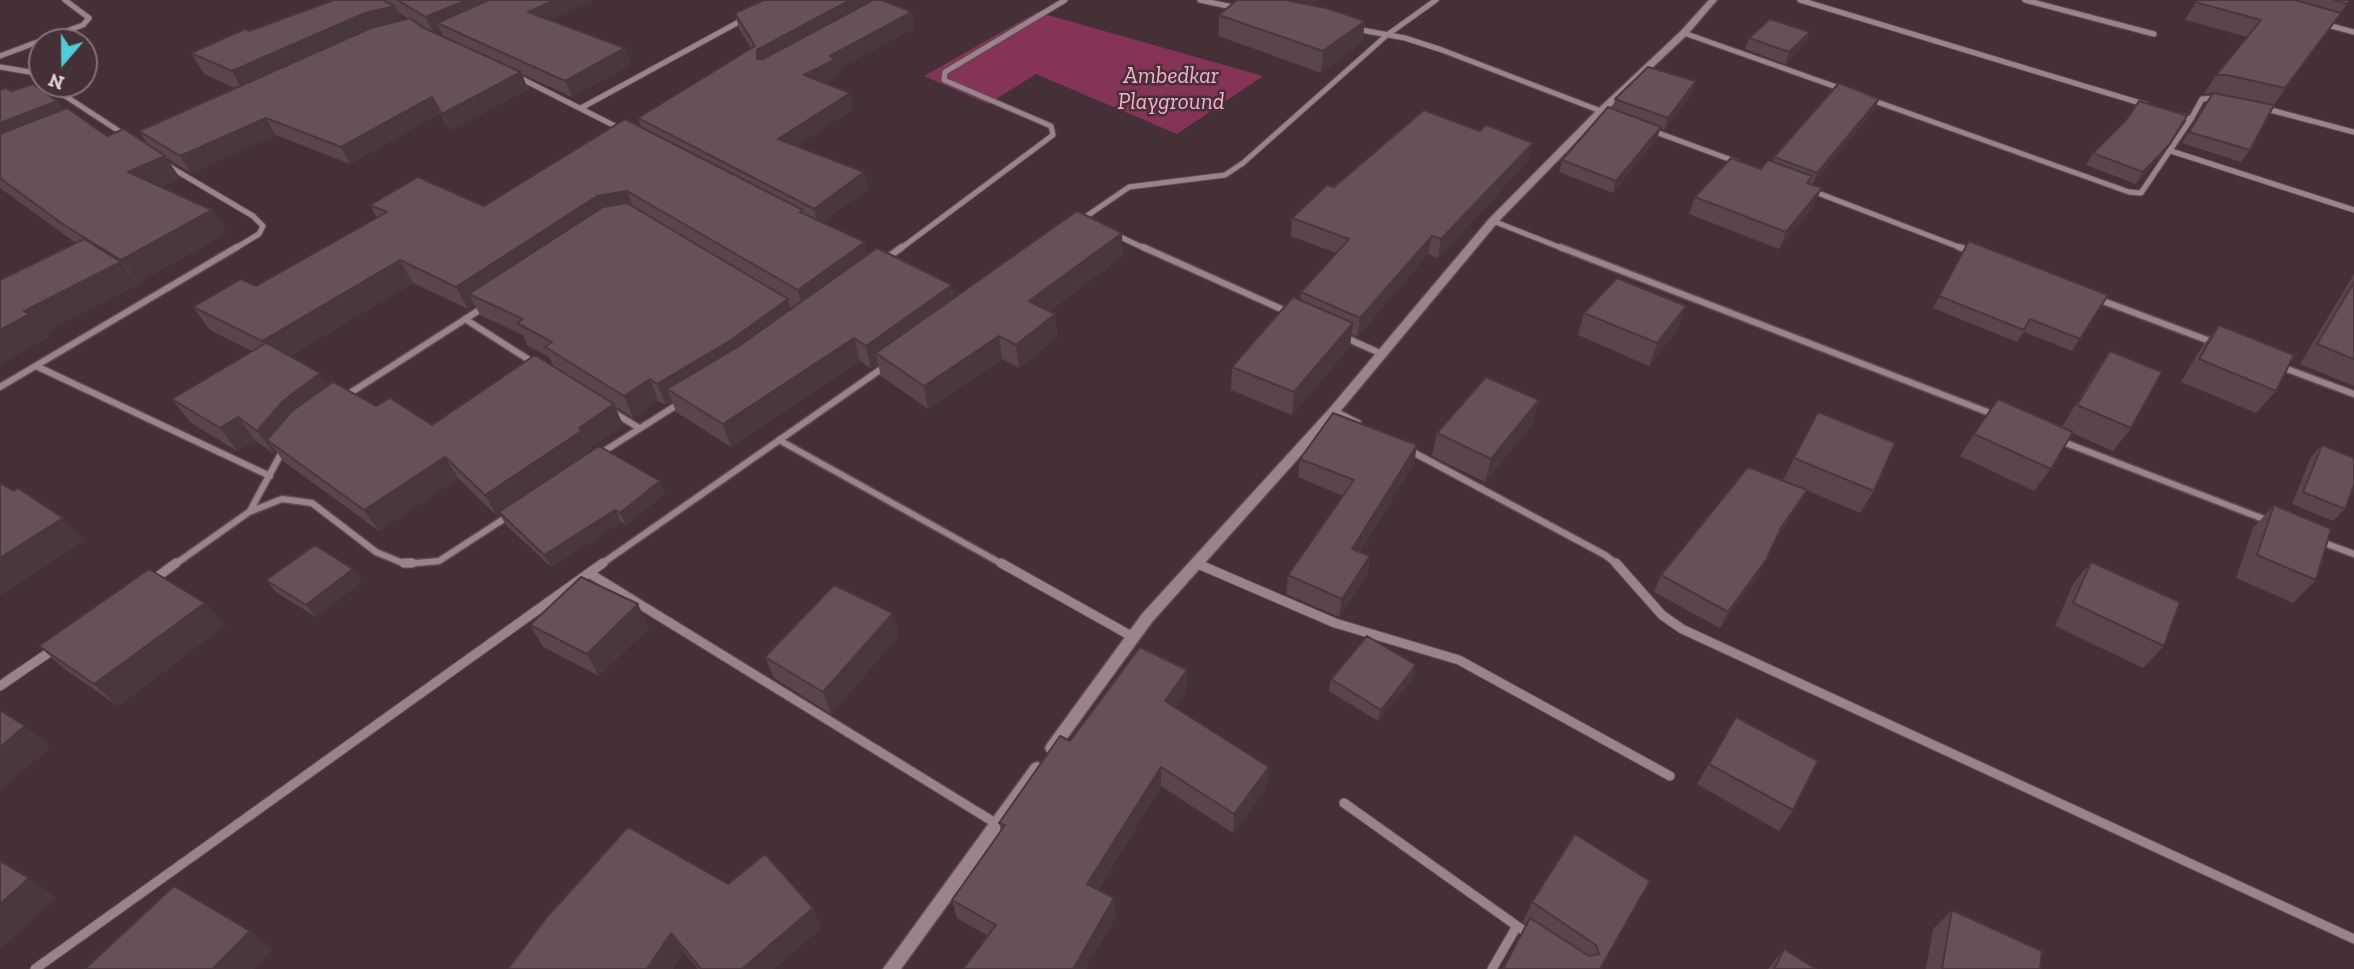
<!DOCTYPE html>
<html>
<head>
<meta charset="utf-8">
<style>
  body { margin:0 }
  #map { position:relative; width:2354px; height:969px; overflow:hidden; background:#453038; font-family:"Zilla Slab",serif }
  canvas { display:block }
  .north { position:absolute; left:28px; top:28px; width:70px; height:70px; box-sizing:border-box; background:#453038; border:2px solid #837178; border-radius:50%; rotate:200deg; font-size:19px; font-weight:700; line-height:28px; text-align:center; color:#e1d3d8 }
  .north::after { content:''; display:block; margin:auto; width:24px; height:32px; background:#52cbd9; clip-path:polygon(50% 0,100% 100%,50% 72%,0 100%) }
</style>
</head>
<body>
<div id="map">
<canvas width="2354" height="969"></canvas>
<div class="north">N</div>
</div>
<script>
const c = document.querySelector('canvas').getContext('2d');
c.lineJoin = 'round';
function fill(path, color) {
  c.fillStyle = color;
  c.fill(path, 'evenodd');
}
function poly(rows) {
  const path = new Path2D();
  for (const r of rows) {
    path.moveTo(r[0], r[1]);
    for (let i = 2; i < r.length; i += 2) path.lineTo(r[i], r[i + 1]);
  }
  return path;
}
function stroke(path, color, width, dash) {
  c.strokeStyle = color;
  c.lineWidth = width;
  c.lineCap = dash ? 'butt' : 'round';
  c.setLineDash(dash || []);
  c.stroke(path);
}
function label(font, color, halo, rows, align = 'center') {
  c.font = font + ' "Zilla Slab",serif';
  c.lineWidth = 5;
  c.setLineDash([]);
  c.textBaseline = 'middle';
  c.strokeStyle = halo;
  c.fillStyle = color;
  for (const [text, x, y, turn = 0] of rows) {
    c.save();
    c.translate(x, y);
    c.rotate((+turn || 0) * Math.PI / 180);
    c.textAlign = isNaN(turn) ? turn : align;
    if (halo) c.strokeText(text, 0, 0);
    c.fillText(text, 0, 0);
    c.restore();
  }
}
const green = poly([
  [1037,12,1263,76,1177,134,1036,74,988,104,924,76]
]);
const minorFar2 = poly([
  [1200,0,1237,8],
  [1800,0,2147,105],
  [2025,0,2154,34],
  [2324,24,2354,32],
  [1356,29,1405,38,1442,50,1606,113],
  [1684,33,1845,90],
  [0,56,83,25,89,18,65,0],
  [0,67,30,72,42,80],
  [518,77,623,130],
  [47,84,125,135],
  [1869,99,2129,192,2141,193,2191,119],
  [581,108,746,18],
  [2263,108,2354,132],
  [2178,115,2191,119,2202,99,2217,98],
  [1653,131,1737,162],
  [2171,151,2354,210],
  [165,164,253,216,263,226,259,234,234,249],
  [1810,190,1964,249],
  [1081,220,1129,187,1225,175,1243,163,1387,35,1436,0],
  [1493,221,1564,249],
  [1114,234,1146,249],
  [900,249,1053,135,1051,126,944,80,945,72,1065,0]
]);
const minorFar1 = poly([
  [1143,247,1288,312],
  [1560,247,1995,415],
  [1959,247,1973,252],
  [884,260,902,247],
  [2095,298,2215,343],
  [465,319,534,363],
  [1344,337,1382,354],
  [36,366,270,476],
  [2279,366,2354,394],
  [0,387,237,247],
  [344,397,484,307],
  [1334,411,1358,423],
  [613,412,639,428],
  [779,440,1004,565],
  [2058,440,2269,521],
  [1409,450,1605,555,1618,565],
  [598,455,680,403],
  [250,511,284,448],
  [2319,541,2354,554],
  [1198,564,1201,565],
  [174,565,249,512,282,499,312,503,376,552,405,564,439,561,510,515],
  [600,565,887,365]
]);
const minor = poly([
  [404,563,412,563],
  [1001,563,1133,637],
  [1616,563,1662,615,1682,629,2354,939],
  [1198,564,1335,623,1459,660,1670,776],
  [589,573,997,824],
  [153,580,176,563],
  [0,686,54,649],
  [1344,803,1517,926],
  [35,969,603,563],
  [1492,969,1517,926,1531,935]
]);
const tertiary = poly([
  [1709,0,1717,0,1687,35,1604,113,1497,223,1338,414,1152,622,1057,752,1052,754,1047,752,1045,748,1047,744,1142,614,1330,408,1489,219,1598,109,1681,31,1709,0],
  [1037,762,1042,764,1044,769,1042,774,901,969,883,969,1032,764,1037,762]
]);
const wall = poly([
  [384,0,593,0,550,20,631,64,572,97,522,74,528,89,450,131,440,113,350,164,276,135,191,173,165,157,180,178,161,187,227,233,137,283,136,282,138,285,45,332,49,337,0,364,0,280,76,243,0,188,0,90,12,91,57,101,63,110,107,136,149,146,139,131,234,88,204,74,191,53,249,31],
  [397,12,409,19,401,20],
  [440,30,444,37,434,33],
  [2197,0,2350,0,2273,106,2250,150,2241,162,2182,143,2212,93,2204,94,2216,75,2247,37,2185,20],
  [866,3,915,28,838,69,839,74,823,83,853,109,796,146,864,172,868,189,822,222,867,255,954,297,1123,255,1049,311,1055,314,1057,337,1019,368,1002,359,928,409,881,376,878,364,871,369,860,361,731,447,676,412,672,401,666,405,658,401,633,418,615,406,623,425,591,447,593,450,660,481,665,493,626,525,621,522,551,567,505,524,500,514,497,516,458,478,379,531,283,461,276,451,274,454,255,440,237,451,190,422,172,399,252,351,210,330,193,307,256,286,377,218,370,205,484,206,641,127,638,118,751,48,739,29,735,13],
  [413,283,468,309,475,305,480,315,523,335,527,345,549,357,554,367,432,425,376,406,328,385,320,373,290,356],
  [1312,5,1365,21,1362,42,1321,73,1219,36,1219,15],
  [1810,32,1806,43,1785,64,1745,49,1749,38],
  [1696,81,1692,93,1664,130,1661,128,1657,138,1613,193,1559,172,1562,160,1612,109,1615,99],
  [1874,110,1812,184,1814,205,1779,249,1689,214,1695,197,1761,169,1772,162,1774,157],
  [2185,115,2161,156,2136,184,2086,165,2093,153],
  [1528,161,1438,258,1428,254,1357,337,1351,334,1350,346,1292,415,1231,390,1232,367,1300,300,1301,292,1336,253,1291,236,1292,218,1334,187],
  [1969,241,2108,295,2072,351,2024,332,2017,342,1933,308],
  [2354,274,2354,386,2300,364],
  [1584,313,1678,329,1649,366,1578,335],
  [2219,325,2276,391,2256,413,2181,382,2201,348],
  [2110,351,2131,428,2113,451,2072,433,2051,469,2034,491,1960,456,1974,434,2062,427,2094,374],
  [1818,412,1874,491,1860,513,1806,490,1798,506,1776,539,1758,576,1720,628,1654,592,1661,575,1783,480],
  [1533,423,1485,482,1432,456,1437,433],
  [2322,445,2345,509,2333,521,2292,504,2311,457],
  [1300,459,1414,464,1359,552,1370,556,1367,575,1339,617,1286,594,1288,575,1343,496,1298,477],
  [2274,505,2316,580,2293,603,2236,578,2253,528],
  [2091,562,2164,646,2143,668,2055,626,2073,584],
  [266,580,362,581,316,617,276,592],
  [205,603,225,625,118,706,63,668,39,646],
  [530,625,649,627,599,676,543,647],
  [899,635,831,714,774,678,765,657],
  [1414,677,1378,721,1329,691,1331,679],
  [1187,690,1175,708,1269,767,1267,787,1233,833,1161,786,1098,889,1116,916,1085,969,963,969,988,936,957,918,952,900,1001,831,999,823,1070,741],
  [1736,717,1793,810,1779,831,1697,784],
  [1650,881,1600,969,1523,922,1532,902],
  [728,884,822,927,774,969,698,969,684,952,508,969],
  [1952,910,2040,969,1926,969,1933,929],
  [1784,949,1816,969,1768,969]
]);
const shadedWall = poly([
  [466,0,509,0,437,23,440,30,433,33,426,17],
  [554,0,593,0,534,28,528,12],
  [850,0,866,0,867,8,761,74,757,59,757,50],
  [1303,0,1319,0,1299,13,1299,2],
  [395,6,405,27,244,93,232,71,365,13],
  [912,12,915,28,838,69,839,74,807,91,804,75,830,56],
  [1365,21,1362,42,1321,73,1323,51],
  [1810,32,1806,43,1785,64,1789,52],
  [625,48,631,64,572,97,565,81],
  [521,72,528,89,450,131,442,114],
  [1696,81,1692,93,1664,130,1668,118],
  [850,93,853,109,782,155,778,139],
  [432,97,440,113,350,164,341,147],
  [1879,99,1874,110,1812,185,1817,173],
  [57,101,73,123,0,151,0,123],
  [266,118,276,135,191,173,180,156],
  [1661,127,1657,138,1613,193,1616,181],
  [1533,143,1528,161,1438,258,1441,239],
  [2169,145,2161,156,2136,184,2143,172],
  [165,156,180,178,144,194,128,172],
  [864,172,868,189,818,225,814,209],
  [1822,188,1814,205,1779,249,1786,232],
  [627,191,635,214,469,294,475,305,468,309,456,287,597,196],
  [212,210,227,233,137,283,121,260],
  [1122,233,1123,255,1031,324,1029,301],
  [1432,236,1428,254,1357,337,1360,318],
  [865,242,870,265,804,313,798,290],
  [400,260,413,283,277,364,262,341],
  [121,262,138,285,45,332,49,337,0,364,0,330,24,311],
  [952,285,956,308,876,353,878,364,871,369,866,346],
  [788,299,794,320,667,389,672,401,666,405,657,384],
  [1686,306,1678,329,1649,366,1657,343],
  [1055,314,1057,337,1019,368,1016,345],
  [1353,323,1350,346,1292,415,1294,392],
  [999,336,1002,359,928,409,924,386],
  [854,338,860,361,731,447,723,424],
  [320,373,335,396,267,440,276,451,274,454,257,431,283,401],
  [650,379,658,401,633,418,624,396],
  [1539,400,1533,423,1485,482,1491,459],
  [614,404,623,425,591,447,593,452,497,516,485,495],
  [238,417,255,440,237,451,220,428],
  [1417,445,1414,464,1349,567,1352,549],
  [445,457,458,478,379,531,364,510],
  [660,481,665,493,626,525,620,513],
  [1807,490,1798,506,1772,544,1781,528],
  [615,510,621,522,551,567,544,555],
  [63,518,85,540,0,596,0,558],
  [1370,556,1367,575,1339,617,1342,599],
  [1766,560,1758,576,1720,628,1728,612],
  [353,569,362,581,316,617,306,605],
  [205,603,225,625,118,706,94,684],
  [638,604,649,627,599,676,587,654],
  [893,613,899,635,831,714,823,692],
  [1416,665,1414,677,1378,721,1381,710],
  [1187,670,1187,690,1165,722,1165,701],
  [25,726,51,747,0,791,0,747],
  [1161,767,1161,786,1089,903,1087,884],
  [1269,767,1267,787,1233,833,1234,814],
  [29,878,57,898,0,949,0,904],
  [1114,898,1116,916,1085,969,1073,969],
  [813,908,822,927,774,969,742,969],
  [250,931,273,949,254,969,212,969],
  [671,933,684,952,673,969,647,969]
]);
const building = poly([
  [334,0,383,0,395,6,365,13,232,71,191,53,245,29,249,31,334,0],
  [397,0,466,0,426,17,397,0],
  [489,0,554,0,528,12,625,48,565,81,437,23,489,0],
  [764,0,850,0,757,50,757,59,763,59,873,0,882,0,912,12,830,56,836,59,804,75,850,93,778,139,864,172,814,209,638,118,755,46,735,13,764,0],
  [1237,0,1285,0,1326,8,1365,21,1323,51,1219,15,1237,0],
  [2197,0,2295,0,2341,13,2285,88,2227,75,2216,75,2261,20,2195,2,2197,0],
  [2334,0,2350,0,2347,4,2334,0],
  [410,18,422,27,521,72,442,114,432,97,341,147,266,118,180,156,139,131,371,28,410,18],
  [1770,19,1810,32,1789,52,1749,38,1770,19],
  [1648,67,1696,81,1668,118,1615,99,1648,67],
  [1839,83,1879,99,1817,173,1774,157,1839,83],
  [33,84,57,101,0,123,0,90,6,88,12,91,33,84],
  [2213,93,2274,105,2250,150,2189,132,2213,93],
  [2139,101,2185,115,2190,111,2169,145,2143,172,2093,153,2127,119,2139,101],
  [1608,107,1661,127,1616,181,1562,160,1608,107],
  [67,108,107,136,124,129,165,156,128,172,212,210,121,260,64,225,0,178,0,134,67,108],
  [1424,110,1480,131,1486,125,1533,143,1441,239,1432,236,1360,318,1301,292,1349,239,1292,218,1327,185,1334,187,1424,110],
  [625,119,803,210,800,212,865,242,798,290,627,191,597,196,456,287,400,260,262,341,193,307,241,279,256,286,387,212,370,205,418,177,484,206,625,119],
  [1731,158,1761,169,1768,160,1812,176,1807,183,1822,188,1786,232,1695,197,1731,158],
  [627,203,788,299,731,340,657,384,650,379,624,396,545,347,552,342,517,323,523,319,469,294,603,207,627,203],
  [1077,211,1122,233,1029,301,1055,314,1016,345,999,336,924,386,876,353,1077,211],
  [84,239,121,262,24,311,30,314,0,330,0,280,84,239],
  [1969,241,2108,295,2080,339,2030,319,2024,330,1939,296,1969,241],
  [877,248,952,285,866,346,854,338,723,424,667,389,736,348,877,248],
  [1617,278,1686,306,1657,343,1584,313,1617,278],
  [2354,282,2354,359,2317,344,2354,282],
  [1293,297,1353,323,1294,392,1232,367,1293,297],
  [2219,325,2294,355,2276,391,2199,359,2219,325],
  [266,343,320,373,283,401,257,431,238,417,220,428,172,399,266,343],
  [2110,351,2162,372,2131,428,2077,405,2110,351],
  [535,355,614,404,579,428,583,430,485,495,445,457,364,510,267,440,292,411,333,382,376,406,390,398,432,425,535,355],
  [1486,377,1539,400,1491,459,1437,433,1486,377],
  [1998,399,2073,432,2051,469,1974,434,1998,399],
  [1818,412,1895,443,1874,491,1794,458,1818,412],
  [1333,413,1417,445,1352,549,1370,556,1342,599,1288,575,1354,480,1300,459,1333,413],
  [2322,445,2354,458,2354,485,2345,509,2303,492,2322,445],
  [599,446,660,481,620,513,615,510,544,555,499,512,599,446],
  [1748,467,1807,490,1781,528,1766,560,1728,612,1661,575,1748,467],
  [0,483,14,491,18,488,63,518,0,558,0,483],
  [2274,505,2331,529,2316,580,2257,555,2274,505],
  [315,545,353,569,306,605,266,580,315,545],
  [2091,562,2180,602,2164,646,2073,603,2091,562],
  [149,569,205,603,94,684,39,646,149,569],
  [581,577,638,604,587,654,530,625,581,577],
  [834,585,893,613,823,692,765,657,834,585],
  [1367,636,1416,665,1381,710,1331,679,1367,636],
  [1140,647,1187,670,1165,701,1269,767,1234,814,1161,767,1087,884,1114,898,1073,969,963,969,996,925,952,900,1005,825,999,823,1060,736,1070,741,1140,647],
  [0,710,25,726,0,747,0,710],
  [1736,717,1818,761,1793,810,1709,764,1736,717],
  [628,827,728,884,765,854,813,908,742,969,701,969,671,933,647,969,508,969,547,917,628,827],
  [1575,834,1650,881,1600,969,1503,969,1530,918,1589,956,1599,954,1596,945,1532,902,1575,834],
  [0,861,29,878,0,904,0,861],
  [174,886,250,931,212,969,85,969,174,886],
  [1952,910,2042,951,2040,969,1942,969,1952,910],
  [1784,949,1816,969,1774,969,1784,949]
]);
const farParknames = [
  ["Ambedkar",1171,76],
  ["Playground",1171,102]
];
fill(green, '#853457');
stroke(minorFar2, '#5e4c53', 7);
stroke(minorFar1, '#5e4c53', 9);
stroke(minor, '#5e4c53', 11);
stroke(tertiary, '#5e4c53', 3);
stroke(minorFar2, '#9c838b', 5);
stroke(minorFar1, '#9c838b', 6);
stroke(minor, '#9c838b', 9);
fill(tertiary, '#9c838b');
fill(wall, '#59454b');
fill(shadedWall, '#48383d');
fill(building, '#675057');
stroke(building, '#48383d', 2);
label('italic 23px', '#f9afca', '#453038', farParknames);
</script>
</body>
</html>
